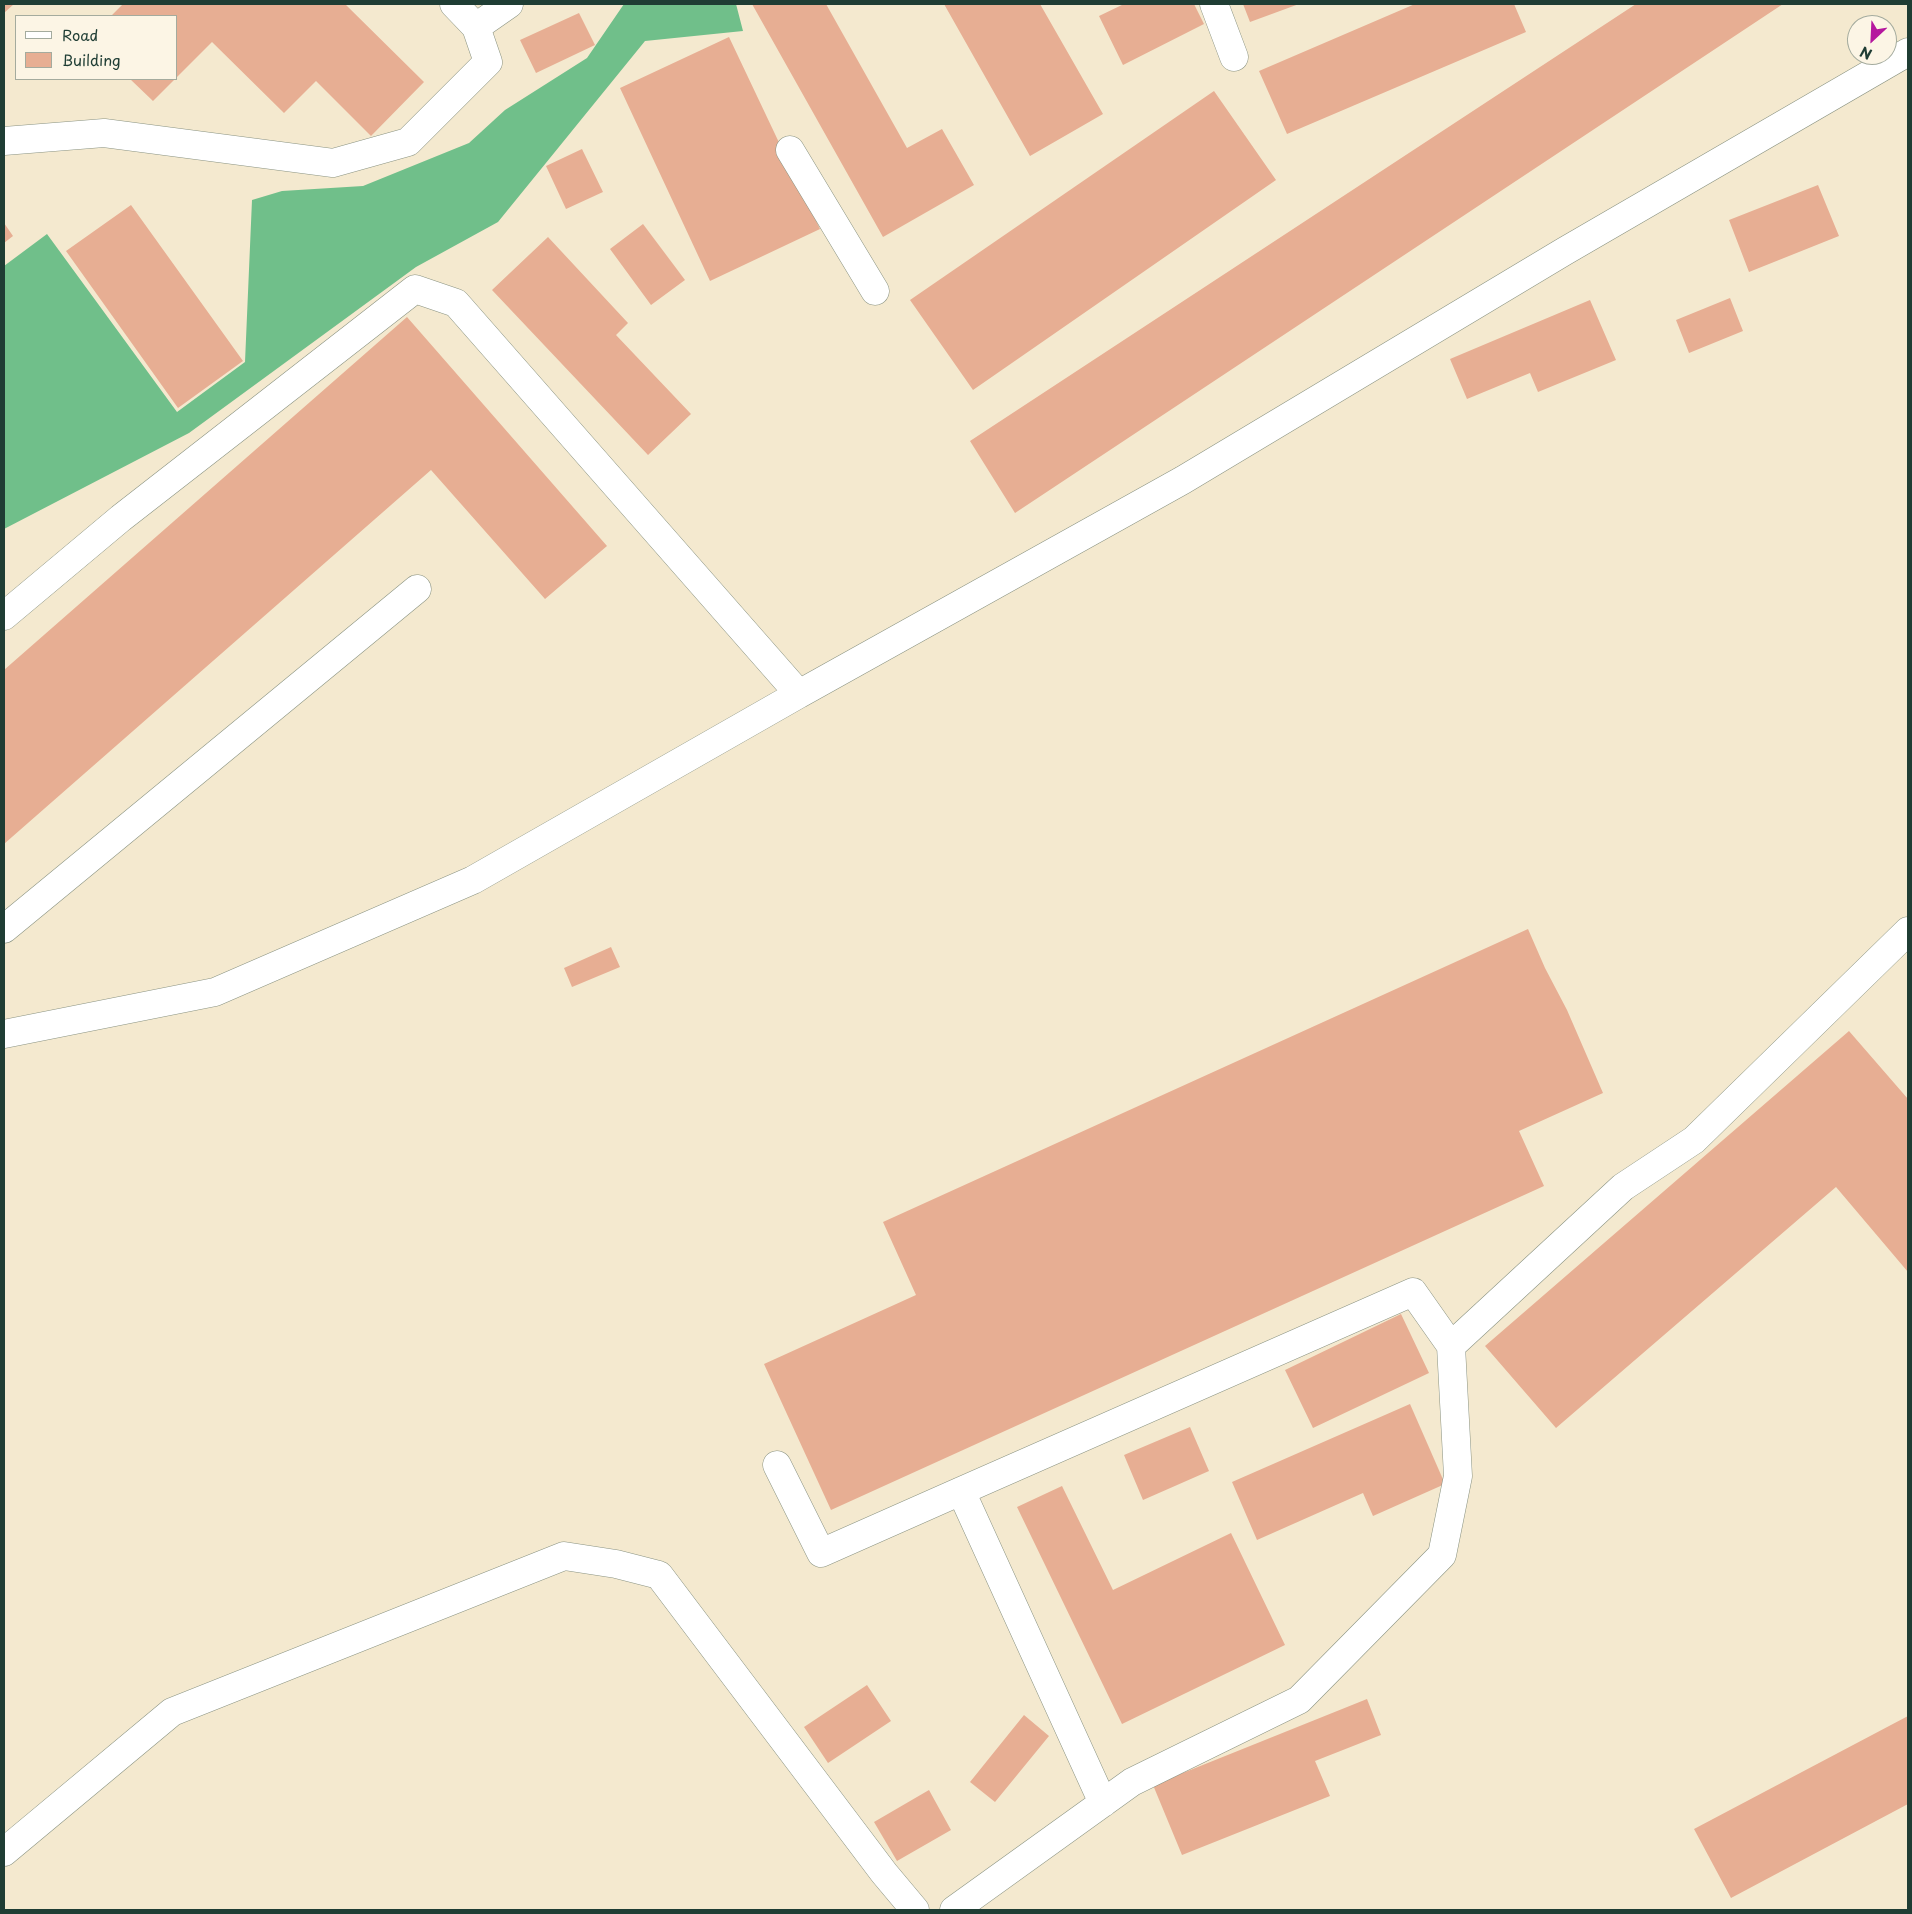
<!DOCTYPE html>
<html>
<head>
<meta charset="utf-8">
<style>
  body { margin:0 }
  #map { position:relative; width:1912px; height:1914px; overflow:hidden; background:#f4e9cf; font-family:"Playpen Sans",sans-serif }
  canvas { display:block }
  .frame { position:absolute; inset:0; border:5px solid #1f3d34; pointer-events:none }
  .legend { position:absolute; left:15px; top:15px; width:162px; height:65px; box-sizing:border-box; background:#fcf5e5; border:1px solid #a4ab9e; margin:0; padding:6px 9px; list-style:none; font-size:15px; color:#1f3d34 }
  .legend li { display:flex; align-items:center; gap:10px; height:25px }
  .legend b { width:25px; border:1px solid #a4ab9e }
  .north { position:absolute; left:1847px; top:15px; width:50px; height:50px; box-sizing:border-box; background:#fcf5e5; border:1px solid #a4ab9e; border-radius:50%; rotate:205deg; font-size:14px; font-weight:700; line-height:20px; text-align:center; color:#1f3d34 }
  .north::after { content:''; display:block; margin:auto; width:18px; height:22px; background:#b5179e; clip-path:polygon(50% 0,100% 100%,50% 72%,0 100%) }
</style>
</head>
<body>
<div id="map">
<canvas width="1912" height="1914"></canvas>
<div class="frame"></div>
<ul class="legend">
<li><b style="height:6px;background:#fff"></b>Road</li>
<li><b style="height:14px;background:#e7ae93"></b>Building</li>
</ul>
<div class="north">N</div>
</div>
<script>
const c = document.querySelector('canvas').getContext('2d');
c.lineJoin = 'round';
function fill(path, color) {
  c.fillStyle = color;
  c.fill(path, 'evenodd');
}
function poly(rows) {
  const path = new Path2D();
  for (const r of rows) {
    path.moveTo(r[0], r[1]);
    for (let i = 2; i < r.length; i += 2) path.lineTo(r[i], r[i + 1]);
  }
  return path;
}
function stroke(path, color, width, dash) {
  c.strokeStyle = color;
  c.lineWidth = width;
  c.lineCap = dash ? 'butt' : 'round';
  c.setLineDash(dash || []);
  c.stroke(path);
}
const forest = poly([
  [624,4,736,4,743,31,645,41,498,222,416,267,189,433,4,529,4,266,47,234,177,412,245,362,252,200,282,191,363,186,469,143,505,110,587,58]
]);
const building = poly([
  [4,4,14,4,4,13],
  [123,4,345,4,424,82,371,136,316,81,284,113,212,42,176,78,176,16,111,16],
  [752,4,826,4,907,148,942,129,974,185,883,237],
  [944,4,1040,4,1103,114,1030,156],
  [1124,4,1194,4,1204,24,1123,65,1099,16],
  [1243,4,1299,4,1250,22],
  [1415,4,1514,4,1526,32,1287,134,1259,71],
  [1636,4,1783,4,1015,513,970,441],
  [579,13,595,45,536,73,520,40],
  [729,37,820,229,710,281,620,88],
  [130,79,175,79,153,101],
  [1214,91,1276,180,973,390,910,300],
  [582,149,603,192,566,209,546,166],
  [1818,185,1839,236,1749,272,1729,220],
  [131,205,243,361,178,408,66,251],
  [4,223,13,236,4,243],
  [643,224,685,280,651,305,610,249],
  [548,237,628,323,616,335,691,414,648,455,492,290],
  [1730,298,1743,331,1689,353,1676,320],
  [1590,300,1616,360,1538,392,1530,373,1467,399,1450,359],
  [407,317,607,546,545,599,431,470,4,844,4,670],
  [1528,929,1545,968,1567,1010,1603,1093,1519,1131,1544,1186,831,1510,764,1364,916,1295,883,1222],
  [611,947,620,967,572,987,564,968],
  [1849,1031,1908,1099,1908,1272,1836,1187,1556,1428,1485,1346],
  [1401,1314,1429,1373,1313,1428,1285,1370],
  [1410,1404,1445,1484,1373,1516,1363,1493,1257,1540,1232,1482],
  [1190,1427,1209,1471,1143,1500,1124,1455],
  [1062,1486,1113,1590,1231,1533,1285,1645,1122,1724,1017,1507],
  [867,1685,891,1721,828,1763,804,1727],
  [1367,1699,1381,1735,1315,1761,1330,1796,1182,1855,1153,1785],
  [1024,1715,1049,1736,995,1802,970,1782],
  [1908,1716,1908,1804,1731,1898,1694,1829],
  [929,1790,951,1830,897,1861,874,1822]
]);
const minor = poly([
  [1214,4,1234,57],
  [476,27,509,4],
  [4,141,104,133,333,163,408,142,488,62,476,27,454,4],
  [790,150,875,291],
  [4,616,121,518,415,289,456,303,799,694,1183,480,1565,251,1908,52],
  [4,929,417,589],
  [4,1034,215,992,473,880,799,694],
  [777,1465,821,1553,961,1491],
  [1103,1803,961,1491,1413,1292,1451,1346],
  [4,1852,172,1712,564,1556,616,1564,659,1575,884,1873,915,1910],
  [954,1910,1132,1782,1299,1700,1442,1555,1458,1476,1451,1346,1623,1187,1694,1140,1908,931]
]);
fill(forest, '#70bf8a');
fill(building, '#e7ae93');
stroke(minor, '#8a9382', 29);
stroke(minor, '#fff', 28);
</script>
</body>
</html>
